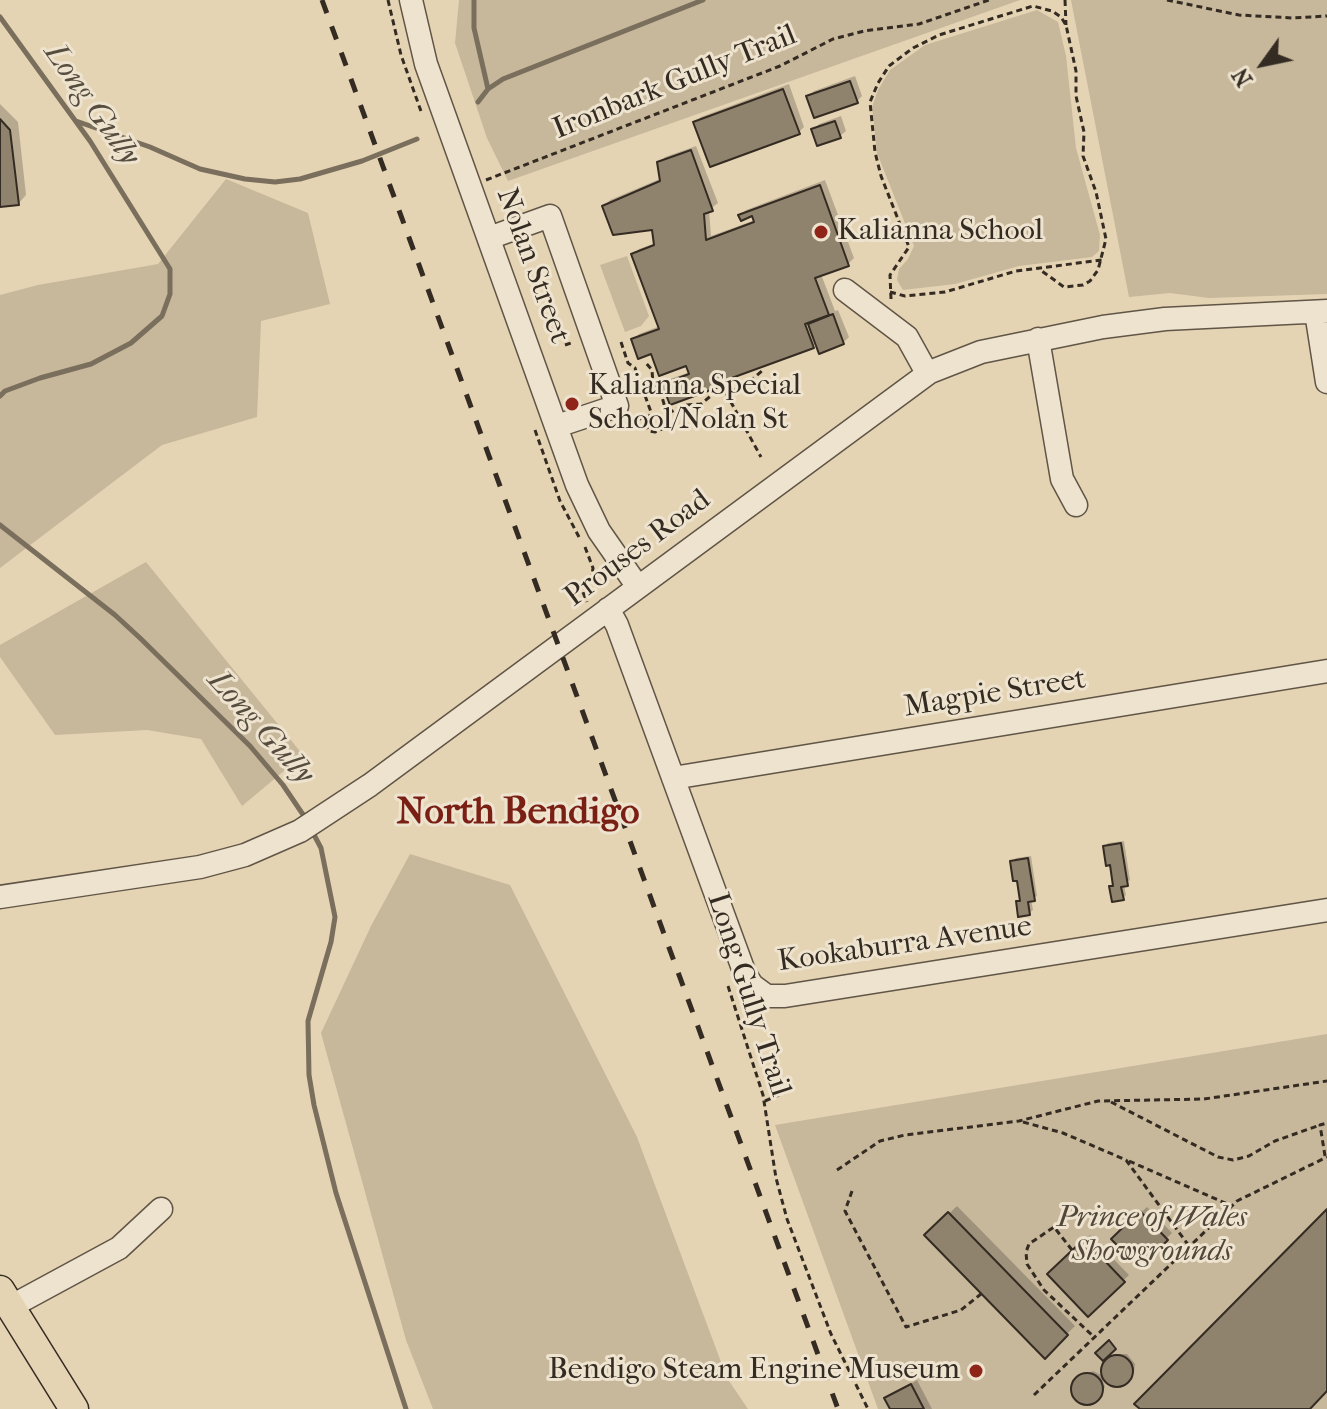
<!DOCTYPE html>
<html>
<head>
<meta charset="utf-8">
<style>
  body { margin:0 }
  #map { position:relative; width:1327px; height:1409px; overflow:hidden; background:#e5d4b4; font-family:"IM FELL French Canon",serif }
  canvas { display:block }
  .north { position:absolute; left:1223px; top:24px; width:80px; height:80px; -webkit-text-stroke:6px #eee3ce; paint-order:stroke; rotate:237deg; font-size:22px; font-weight:700; line-height:32px; text-align:center; color:#342b22 }
  .north::after { content:''; display:block; margin:auto; width:28px; height:36px; background:#342b22; clip-path:polygon(50% 0,100% 100%,50% 72%,0 100%) }
</style>
</head>
<body>
<div id="map">
<canvas width="1327" height="1409"></canvas>
<div class="north">N</div>
</div>
<script>
const c = document.querySelector('canvas').getContext('2d');
c.lineJoin = 'round';
function fill(path, color) {
  c.fillStyle = color;
  c.fill(path, 'evenodd');
}
function poly(rows) {
  const path = new Path2D();
  for (const r of rows) {
    if (r.length === 3) {
      path.moveTo(r[0] + r[2], r[1]);
      path.arc(r[0], r[1], r[2], 0, 2 * Math.PI);
      continue;
    }
    path.moveTo(r[0], r[1]);
    for (let i = 2; i < r.length; i += 2) path.lineTo(r[i], r[i + 1]);
  }
  return path;
}
function stroke(path, color, width, dash) {
  c.strokeStyle = color;
  c.lineWidth = width;
  c.lineCap = dash ? 'butt' : 'round';
  c.setLineDash(dash || []);
  c.stroke(path);
}
function label(font, color, halo, rows, align = 'center') {
  c.font = font + ' "IM FELL French Canon",serif';
  c.lineWidth = 6;
  c.setLineDash([]);
  c.textBaseline = 'middle';
  c.strokeStyle = halo;
  c.fillStyle = color;
  for (const [text, x, y, turn = 0] of rows) {
    c.save();
    c.translate(x, y);
    c.rotate((+turn || 0) * Math.PI / 180);
    c.textAlign = isNaN(turn) ? turn : align;
    if (halo) c.strokeText(text, 0, 0);
    c.fillText(text, 0, 0);
    c.restore();
  }
}
const green = poly([
  [459,0,1020,0,508,181,487,138,455,43],
  [1071,0,1327,0,1327,294,1209,298,1170,293,1129,297],
  [1037,10,1058,22,1066,56,1076,148,1100,235,1099,251,1092,257,1019,266,955,284,903,290,897,280,899,269,908,259,914,246,877,153,872,107,878,90,890,70,925,45],
  [226,179,308,213,330,304,261,321,257,417,162,445,0,568,0,295,38,285,158,264],
  [627,256,649,316,641,326,625,332,600,265],
  [146,562,303,755,242,806,201,739,147,730,55,735,0,657,0,645],
  [410,854,510,885,637,1137,727,1378,748,1409,433,1409,406,1340,321,1033,371,926],
  [1327,1034,1327,1409,878,1409,775,1125]
]);
const shadow = poly([
  [855,76,862,96,857,101,808,97,814,91],
  [789,84,804,127,799,132,695,122,701,117],
  [0,104,18,122,26,195,19,203,0,205],
  [841,116,846,131,840,136,813,130,819,124],
  [696,146,718,203,709,210,711,236,755,220,753,214,741,215,746,210,825,180,854,258,848,264,821,274,835,311,838,310,849,337,843,343,817,342,813,346,724,380,718,386,664,385,670,379,690,372,687,364,652,352,633,340,639,334,660,326,633,254,639,249,656,243,654,227,605,206,610,200,662,178,659,163,665,157],
  [1124,841,1130,880,1124,884,1126,895,1123,898,1112,887,1115,884,1112,863,1105,846,1108,843],
  [1031,856,1037,896,1031,899,1033,910,1029,913,1018,902,1022,898,1012,861,1016,858],
  [957,1206,1075,1326,1045,1356,927,1235],
  [1147,1207,1172,1233,1139,1265,1113,1239],
  [1090,1235,1129,1275,1088,1314,1050,1274],
  [1114,1354,1127,1354,1135,1364,1134,1372,1119,1384,1110,1383,1104,1376,1103,1366],
  [1093,1371,1101,1375,1105,1387,1097,1399,1085,1403,1077,1398,1073,1390,1080,1377],
  [917,1380,932,1409,892,1409,887,1399]
]);
const stream = poly([
  [474,0,474,28,488,89],
  [0,17,90,141,170,269,170,294,162,316,131,343,91,364,40,378,5,391,0,396],
  [478,102,488,89,503,79,703,0],
  [76,121,150,147,200,169,245,179,275,182,300,179,362,161,417,139],
  [0,525,115,615,140,638,250,746,283,785,306,819],
  [312,831,321,848,335,917,331,942,308,1021,309,1075,314,1105,336,1193,406,1409]
]);
const building = poly([
  [850,81,858,103,814,118,806,96,850,81],
  [783,89,800,134,710,167,693,122,783,89],
  [0,119,10,130,19,205,0,207,0,119],
  [835,121,841,138,817,146,811,129,835,121],
  [691,150,713,211,704,214,706,240,754,222,752,216,741,221,738,215,820,185,849,266,815,278,829,315,805,324,814,348,718,383,719,387,670,405,662,384,689,374,686,366,659,376,651,354,638,359,631,339,659,329,631,254,654,245,652,230,613,235,602,206,660,181,657,162,691,150],
  [833,314,844,344,819,354,808,324,833,314],
  [1121,843,1128,886,1121,887,1124,900,1112,902,1109,886,1113,886,1110,865,1106,866,1103,846,1121,843],
  [1028,858,1035,901,1028,902,1030,915,1018,917,1016,901,1020,901,1017,881,1013,881,1010,861,1028,858],
  [1327,1209,1327,1391,1310,1409,1140,1409,1134,1404,1327,1209],
  [1140,1211,1168,1240,1139,1268,1111,1239,1140,1211],
  [948,1212,1068,1335,1045,1359,924,1235,948,1212],
  [1084,1239,1125,1282,1088,1317,1047,1274,1084,1239],
  [1109,1340,1116,1349,1103,1361,1095,1353,1109,1340],
  [1117,1371,16],
  [1087,1389,16],
  [911,1384,924,1409,890,1409,884,1398,911,1384]
]);
const path = poly([
  [388,0,401,55,422,114],
  [1065,0,1066,25],
  [1167,0,1239,15,1293,18,1327,16],
  [486,180,780,66,833,39,864,31,919,24,989,0],
  [890,292,905,296,945,292,1016,271,1102,260],
  [891,299,890,275,909,247,881,176,875,152,870,102,878,83,889,66,913,48,939,35,1033,6,1052,11,1061,17,1066,25,1076,71,1076,96,1084,132,1083,156,1096,192,1106,239,1098,270,1090,281,1083,285,1064,287,1039,269],
  [621,342,628,363,635,368,651,412,646,426,649,431,655,432,667,427,668,418,662,397,653,384,652,370,645,362],
  [565,345,574,342],
  [653,384,669,378],
  [721,384,761,457],
  [668,413,687,405,701,404,713,394,741,389,763,370],
  [627,423,646,417],
  [535,430,560,501,579,537],
  [585,547,593,568,592,575,582,590,587,602],
  [728,986,763,1095,776,1178,787,1219,831,1334,868,1409],
  [765,1101,793,1089],
  [1111,1102,1218,1157,1233,1160,1249,1156,1275,1141,1320,1125],
  [1023,1122,1063,1133,1126,1160,1189,1246],
  [1325,1156,1320,1125,1327,1123],
  [1129,1161,1232,1206],
  [837,1170,880,1141,905,1135,1019,1121,1098,1101,1204,1099,1327,1081],
  [852,1191,845,1211,906,1327,961,1310,981,1294],
  [1072,1250,1054,1227,1029,1244,1026,1252,1027,1264,1044,1290,1094,1337],
  [1034,1395,1237,1201,1327,1157]
]);
const minor = poly([
  [411,0,426,64,577,485,599,531,638,587],
  [489,238,550,216,617,406,557,426],
  [845,290,907,337,927,373],
  [1316,312,1327,382],
  [1038,339,1062,479,1076,505],
  [608,609,617,625,745,974,752,985,767,996,785,996,1327,910],
  [673,778,1327,671],
  [0,897,200,867,245,855,300,831,370,785,930,372,981,352,1103,327,1165,319,1327,311],
  [10,1307,119,1248,161,1209]
]);
const major = poly([
  [0,1290,74,1409]
]);
const rail = poly([
  [322,0,838,1409]
]);
const markers = [
  [821,232,8,"#8f2418"],
  [572,404,8,"#8f2418"],
  [976,1371,8,"#8f2418"]
];
const streetNames = [
  ["Ironbark Gully Trail",675,83,-22],
  ["Nolan Street",532,266,70],
  ["Prouses Road",638,549,-37],
  ["Magpie Street",995,694,-9],
  ["Kookaburra Avenue",905,945,-8],
  ["Long Gully Trail",748,995,72]
];
const poiNames = [
  ["Kalianna School",837,232],
  ["Kalianna Special",588,387],
  ["School/Nolan St",588,421],
  ["Bendigo Steam Engine Museum",960,1371,"right"]
];
const parkNames = [
  ["Prince of Wales",1152,1219],
  ["Showgrounds",1152,1253]
];
const waterNames = [
  ["Long Gully",91,105,55],
  ["Long Gully",260,728,48]
];
const districtNames = [
  ["North Bendigo",518,814]
];
fill(green, '#c7b79b');
fill(shadow, '#0003');
stroke(stream, '#7a6e5c', 5);
fill(building, '#90836e');
stroke(building, '#342b22', 2);
stroke(minor, '#605546', 25);
stroke(major, '#342b22', 31);
stroke(path, '#342b22', 3, [6, 4]);
stroke(minor, '#eee3ce', 22);
stroke(major, '#e5d4b4', 28);
stroke(rail, '#342b22', 5, [14, 14]);
for (const [x, y, r, color] of markers) {
  const dot = new Path2D();
  dot.arc(x, y, r, 0, 2 * Math.PI);
  c.fillStyle = color;
  c.fill(dot);
  stroke(dot, '#eee3ce', 3);
}
label('30px', '#342b22', '#eee3ce', streetNames);
label('30px', '#342b22', '#eee3ce', poiNames, 'left');
label('italic 30px', '#51473a', '#eee3ce', parkNames);
label('italic 32px', '#574d3f', '#eee3ce', waterNames);
label('bold 38px', '#7a1f14', '#eee3ce', districtNames);
</script>
</body>
</html>
